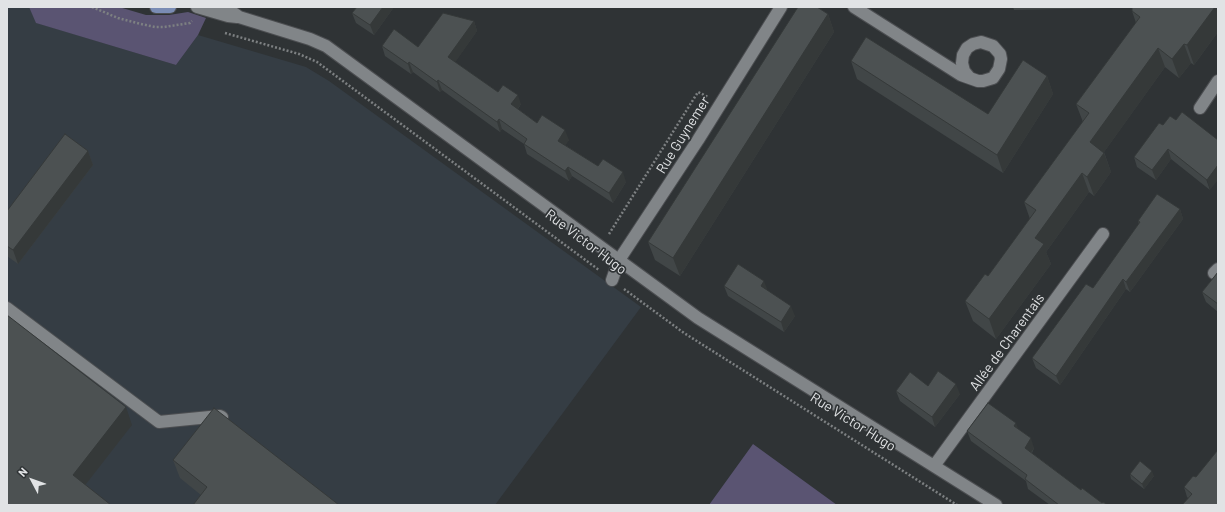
<!DOCTYPE html>
<html>
<head>
<meta charset="utf-8">
<style>
  body { margin:0 }
  #map { position:relative; width:1225px; height:512px; overflow:hidden; background:#2f3335; font-family:Barlow,sans-serif }
  canvas { display:block }
  .frame { position:absolute; inset:0; border:8px solid #e1e3e5; pointer-events:none }
  .north { position:absolute; left:12px; top:460px; width:40px; height:40px; -webkit-text-stroke:3px #2f3335; paint-order:stroke; rotate:311deg; font-size:11px; font-weight:700; line-height:16px; text-align:center; color:#e1e3e5 }
  .north::after { content:''; display:block; margin:auto; width:14px; height:18px; background:#e1e3e5; clip-path:polygon(50% 0,100% 100%,50% 72%,0 100%) }
</style>
</head>
<body>
<div id="map">
<canvas width="1225" height="512"></canvas>
<div class="frame"></div>
<div class="north">N</div>
</div>
<script>
const c = document.querySelector('canvas').getContext('2d');
c.lineJoin = 'round';
function fill(path, color) {
  c.fillStyle = color;
  c.fill(path, 'evenodd');
}
function poly(rows) {
  const path = new Path2D();
  for (const r of rows) {
    path.moveTo(r[0], r[1]);
    for (let i = 2; i < r.length; i += 2) path.lineTo(r[i], r[i + 1]);
  }
  return path;
}
function stroke(path, color, width, dash) {
  c.strokeStyle = color;
  c.lineWidth = width;
  c.lineCap = dash ? 'butt' : 'round';
  c.setLineDash(dash || []);
  c.stroke(path);
}
function label(font, color, halo, rows, align = 'center') {
  c.font = font + ' Barlow,sans-serif';
  c.lineWidth = 3.5;
  c.setLineDash([]);
  c.textBaseline = 'middle';
  c.strokeStyle = halo;
  c.fillStyle = color;
  for (const [text, x, y, turn = 0] of rows) {
    c.save();
    c.translate(x, y);
    c.rotate((+turn || 0) * Math.PI / 180);
    c.textAlign = isNaN(turn) ? turn : align;
    if (halo) c.strokeText(text, 0, 0);
    c.fillText(text, 0, 0);
    c.restore();
  }
}
const built = poly([
  [7,7,29,7,37,23,176,65,198,35,306,67,329,81,641,307,495,505,7,505]
]);
const green = poly([
  [29,7,119,7,146,15,169,15,188,12,206,18,198,35,176,65,36,23],
  [753,444,837,505,709,505]
]);
const path = poly([
  [92,7,118,18,141,24,155,27,164,27,190,23,192,21],
  [225,33,299,54,317,62,599,270],
  [609,234,698,92,708,97],
  [624,289,684,333,957,505]
]);
const minor = poly([
  [197,7,228,16,237,17],
  [225,7,239,17,310,39,326,46,698,318,996,505],
  [854,7,950,68,961,75,978,81,983,81,993,78,999,69,1001,59,1000,54,993,46,981,42,973,44,967,48,963,55,962,63,964,71,969,77],
  [1200,108,1218,81],
  [1214,273,1218,269],
  [612,280,619,260,698,140,781,7],
  [7,308,159,422,220,416,222,417],
  [934,466,1103,234]
]);
const major = poly([
  [156,7,170,7]
]);
const wall = poly([
  [357,7,394,7,374,35,356,23,352,13],
  [1013,7,1113,7,1113,8,1014,10],
  [1218,7,1218,32,1194,65,1191,63,1179,78,1165,67,1104,152,1111,172,1094,196,1089,192,1046,252,1051,264,996,339,973,321,965,301,988,276,1030,219,1024,202,1083,122,1076,104,1136,23,1132,11],
  [828,14,834,32,680,276,655,260,648,242],
  [474,21,477,31,455,62,498,92,521,104,518,109,537,123,569,140,565,145,598,166,626,182,613,203,572,176,569,181,527,154,524,144,502,129,500,132,442,90,440,92,413,72,411,74,385,56,382,46,418,47],
  [851,61,988,114,1047,76,1053,94,1003,173,857,79],
  [1182,112,1210,190,1171,159,1156,180,1137,167,1134,157,1163,125,1176,120],
  [88,151,93,165,18,264,7,256,7,211],
  [1180,209,1183,219,1130,292,1126,289,1060,385,1036,368,1032,358,1093,288,1139,224,1138,221],
  [1218,272,1218,312,1206,302,1202,292],
  [724,286,768,291,795,316,784,332,728,296],
  [928,386,960,394,935,427,900,401,896,391],
  [1018,429,1034,448,1032,453,1081,490,1102,503,1108,505,1050,505,1028,489,1026,481,971,441,967,431],
  [173,460,339,505,201,495,180,478],
  [1130,474,1154,476,1144,489,1131,479],
  [1196,477,1218,505,1188,498,1187,497,1184,487]
]);
const shadedWall = poly([
  [383,7,394,7,374,35,370,25],
  [1215,7,1218,7,1218,32,1194,65,1187,45],
  [828,14,834,32,680,276,673,258],
  [474,21,477,31,452,67,448,57],
  [1184,44,1191,63,1179,78,1172,59],
  [1158,48,1165,67,1097,162,1090,142],
  [409,62,413,72,411,74,408,64],
  [1047,76,1053,94,1003,173,997,155],
  [438,80,442,90,440,92,437,82],
  [518,95,521,104,514,114,511,104],
  [499,119,502,129,500,132,497,122],
  [565,130,569,140,562,151,558,141],
  [1168,149,1171,159,1156,180,1152,170],
  [88,151,93,165,18,264,13,250],
  [1104,153,1111,172,1094,196,1087,177],
  [1218,165,1218,180,1210,190,1207,180],
  [568,167,572,176,569,181,565,171],
  [623,172,626,182,613,203,609,193],
  [1082,173,1089,192,1046,252,1051,264,996,339,989,319,1035,238],
  [1180,209,1183,219,1130,292,1126,282],
  [1123,279,1126,289,1060,385,1056,376],
  [764,281,768,291,761,286],
  [791,306,795,316,784,332,781,322],
  [956,384,960,394,935,427,932,417],
  [126,407,132,425,79,493,73,475],
  [1016,423,1020,433,1014,426],
  [1031,438,1034,448,1028,457,1025,448],
  [1152,471,1154,476,1144,489,1142,484]
]);
const building = poly([
  [357,7,383,7,370,25,352,13,357,7],
  [798,7,817,7,828,14,673,258,648,242,798,7],
  [1132,7,1215,7,1187,45,1184,44,1172,59,1158,48,1090,142,1104,153,1087,177,1082,173,1035,238,1044,244,989,319,965,301,985,274,988,276,1036,210,1024,202,1089,113,1076,104,1140,17,1132,11,1132,7],
  [443,13,474,21,448,57,498,92,503,85,518,95,511,104,537,123,542,115,565,130,558,141,598,166,603,159,623,172,609,193,568,167,565,171,524,144,527,139,499,119,497,122,438,80,437,82,409,62,408,64,382,46,394,29,418,47,443,13],
  [866,37,988,114,1023,60,1047,76,997,155,851,61,866,37],
  [1182,112,1218,140,1218,165,1207,180,1168,149,1152,170,1134,157,1159,123,1163,125,1170,116,1176,120,1182,112],
  [65,134,88,151,13,250,7,246,7,211,65,134],
  [1157,194,1180,209,1126,282,1123,279,1056,376,1032,358,1086,284,1093,288,1140,222,1138,221,1157,194],
  [738,264,764,281,761,286,791,306,781,322,724,286,738,264],
  [1218,272,1218,304,1202,292,1218,272],
  [7,315,126,407,73,475,111,505,7,505,7,315],
  [938,371,956,384,932,417,896,391,910,372,928,386,938,371],
  [988,403,1016,423,1014,426,1031,438,1025,448,1081,490,1082,488,1102,503,1103,502,1108,505,1059,505,1025,479,1027,475,967,431,988,403],
  [214,408,339,505,193,505,207,487,173,460,214,408],
  [1217,451,1218,452,1218,505,1182,505,1192,494,1184,487,1193,476,1196,477,1217,451],
  [1140,461,1152,471,1142,484,1130,474,1140,461]
]);
const streetNames = [
  ["Rue Guynemer",683,135,-58],
  ["Rue Victor Hugo",586,242,37],
  ["Allée de Charentais",1007,342,-54],
  ["Rue Victor Hugo",853,422,32]
];
fill(built, '#353d44');
fill(green, '#5a5472');
stroke(minor, '#4c4e51', 14);
stroke(major, '#4c4e51', 14);
stroke(path, '#7d8082', 2.5, [2, 2]);
stroke(minor, '#818588', 12);
stroke(major, '#7a8cb4', 12);
fill(wall, '#414647');
fill(shadedWall, '#353939');
fill(building, '#4c5152');
stroke(building, '#353939', 1);
label('14px', '#e1e3e5', '#2f3335', streetNames);
</script>
</body>
</html>
